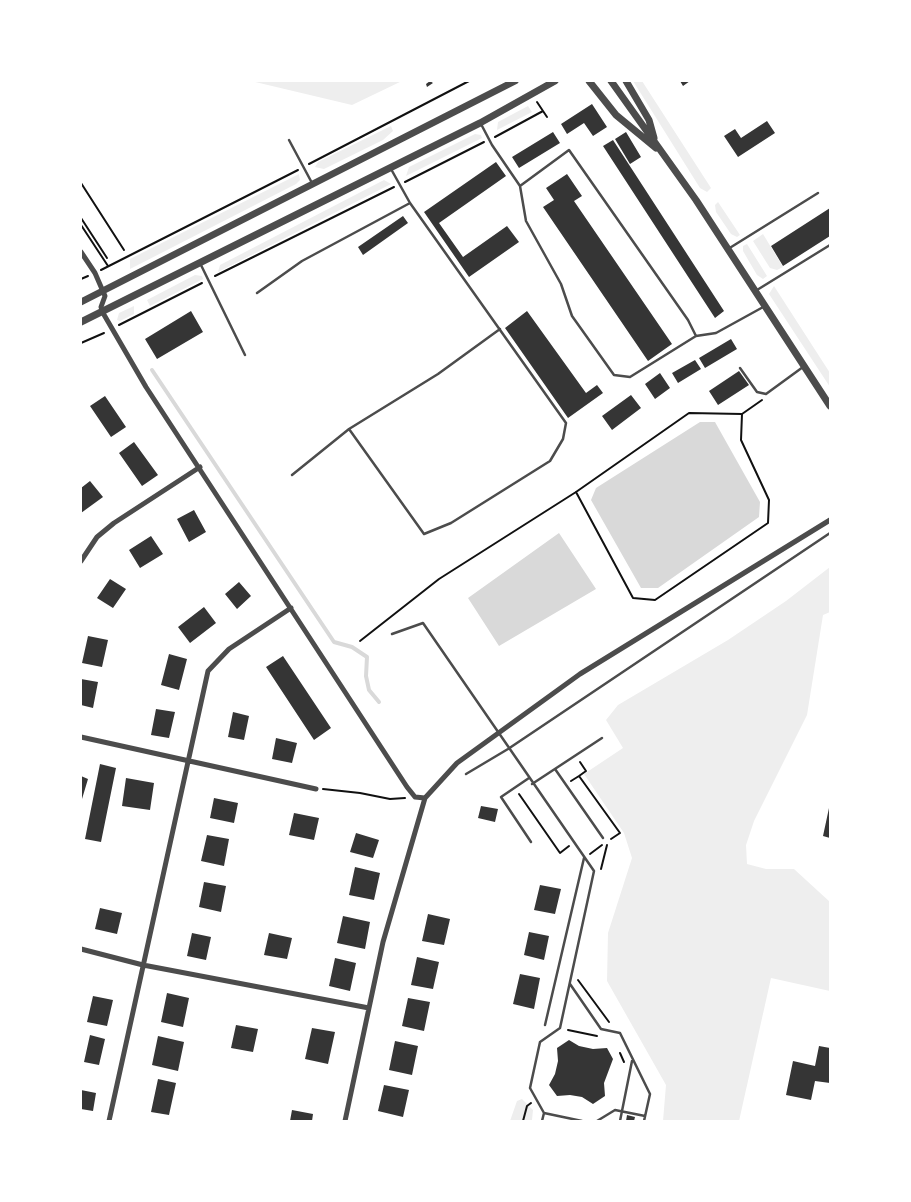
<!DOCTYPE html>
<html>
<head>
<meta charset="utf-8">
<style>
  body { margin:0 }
  #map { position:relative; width:911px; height:1202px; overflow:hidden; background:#fff; font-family:"DM Sans",sans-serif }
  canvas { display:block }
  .frame { position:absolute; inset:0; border:82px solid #fff; pointer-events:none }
</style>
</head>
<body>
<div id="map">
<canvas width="911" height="1202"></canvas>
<div class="frame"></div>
</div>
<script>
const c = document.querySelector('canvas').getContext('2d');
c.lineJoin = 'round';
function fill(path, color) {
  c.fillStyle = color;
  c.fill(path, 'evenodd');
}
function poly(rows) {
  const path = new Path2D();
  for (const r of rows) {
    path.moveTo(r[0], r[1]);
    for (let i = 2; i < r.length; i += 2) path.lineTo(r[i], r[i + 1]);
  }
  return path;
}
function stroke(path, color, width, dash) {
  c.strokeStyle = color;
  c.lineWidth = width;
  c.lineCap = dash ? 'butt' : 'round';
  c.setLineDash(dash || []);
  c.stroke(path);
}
const green = poly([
  [251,81,402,81,352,105],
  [633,81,642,81,711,188,707,192,700,188],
  [528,106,532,112,497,130,498,122],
  [391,126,393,131,383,140,324,169,315,167,318,162],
  [475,134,481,135,482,138,406,176,409,167],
  [299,174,300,180,296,184,130,269,130,259],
  [384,180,391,184,218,272,220,265],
  [718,202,740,235,737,237,731,234,716,212,715,205],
  [763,234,783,267,777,270,770,268,753,241],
  [747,244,767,276,763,279,757,275,743,251,743,246],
  [195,275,202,276,203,279,150,306,147,300],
  [774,286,830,373,830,387,769,294],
  [134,306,134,314,120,321,117,320,119,313],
  [830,567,830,612,823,615,807,715,754,821,746,845,747,864,766,869,794,869,830,902,830,991,771,978,739,1121,663,1121,666,1085,607,981,608,933,632,858,624,833,584,774,623,748,606,720,618,705,728,640,786,601],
  [522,1099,533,1110,532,1120,510,1121,517,1101]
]);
const water = poly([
  [700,422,715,422,760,502,759,517,658,588,641,588,591,500,596,488],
  [559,533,596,589,499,646,468,598]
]);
const stream = poly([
  [152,370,334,642,352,647,367,657,366,676,369,690,379,702]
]);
const building = poly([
  [430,81,433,83,427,87,426,84],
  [680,81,690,81,683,86],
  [592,104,607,127,593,136,584,123,567,134,561,124],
  [767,121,775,133,738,157,724,136,735,129,741,138],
  [553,132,560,143,519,168,512,157],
  [626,132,641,157,630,164,615,139],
  [613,140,724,311,715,318,603,146],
  [496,162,506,176,439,223,463,257,507,226,519,242,469,277,424,212],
  [567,174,582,196,574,201,672,344,648,361,543,207,554,200,546,188],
  [830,208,830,236,783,266,771,246],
  [403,216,408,223,363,255,358,247],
  [191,311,203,332,157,359,145,339],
  [527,311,586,393,597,385,603,393,568,418,505,328],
  [731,339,737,349,705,368,699,358],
  [695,360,701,369,678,383,672,373],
  [739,371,749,385,718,405,709,391],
  [660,373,670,388,655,399,645,384],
  [631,395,641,408,612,430,602,416],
  [105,396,126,427,111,437,90,406],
  [134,442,158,475,142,486,119,453],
  [90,481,103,497,81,513,81,488],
  [194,510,206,532,189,542,177,519],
  [151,536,163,554,140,568,129,550],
  [110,579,126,589,113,608,97,598],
  [239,582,251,596,237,609,225,594],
  [204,607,216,623,190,643,178,627],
  [88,636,108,640,102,667,82,663],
  [169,654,187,659,179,690,161,685],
  [283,656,331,728,314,740,266,667],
  [81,679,98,682,93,708,81,705],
  [156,709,175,712,169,738,151,735],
  [233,712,249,716,244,740,228,737],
  [276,738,297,743,292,763,272,759],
  [100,764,116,768,101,842,85,839],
  [81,776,88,779,82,799,81,799],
  [126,778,154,783,150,810,122,806],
  [214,798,238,803,234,823,210,818],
  [481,806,498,809,495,822,478,818],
  [829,808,830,808,830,838,823,836],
  [294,813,319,818,314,840,289,835],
  [356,833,379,840,373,858,350,852],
  [207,835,229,839,224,866,201,861],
  [355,867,380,873,374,900,349,895],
  [204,882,226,886,221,912,199,907],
  [540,885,561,889,555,914,534,910],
  [100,908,122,913,117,934,95,929],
  [428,914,450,919,444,945,422,941],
  [343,916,370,922,365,949,337,943],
  [529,932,549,936,544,960,524,955],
  [192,933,211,937,206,960,187,956],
  [269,933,292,938,287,959,264,955],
  [417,957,439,962,433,989,411,985],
  [335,958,356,963,350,991,329,986],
  [520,974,540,978,534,1009,513,1004],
  [167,993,189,998,183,1027,161,1022],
  [93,996,113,1000,107,1026,87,1022],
  [408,998,430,1002,424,1031,402,1026],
  [236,1025,258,1029,253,1052,231,1048],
  [312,1028,335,1032,328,1064,305,1059],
  [90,1035,105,1039,99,1065,84,1062],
  [158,1036,184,1042,178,1071,152,1065],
  [569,1040,579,1046,593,1049,607,1048,613,1059,604,1083,605,1096,593,1104,582,1097,570,1095,557,1096,549,1085,555,1074,558,1061,557,1048],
  [395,1041,418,1046,412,1075,389,1070],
  [819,1046,830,1048,830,1083,815,1081,811,1100,786,1095,793,1061,815,1066],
  [158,1079,176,1083,169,1115,151,1112],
  [384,1085,409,1090,403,1117,378,1111],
  [81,1090,96,1093,93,1111,81,1109],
  [292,1110,313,1114,312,1121,290,1121],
  [627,1115,635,1117,634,1121,626,1121]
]);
const path = poly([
  [537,102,547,117],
  [495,137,543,111],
  [309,164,469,81],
  [405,182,484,142],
  [81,183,124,250],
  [81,218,107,258],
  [81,225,108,266],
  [101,270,298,170],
  [215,276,394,187],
  [81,279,88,276],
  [119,325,202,283],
  [81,343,104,333],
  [576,492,633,598,655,600,768,523,769,500,741,440,742,414,762,400],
  [360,641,439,579,576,492,689,413,742,414],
  [580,762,586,771,579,776,620,833,611,839],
  [571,781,579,776],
  [323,789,360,793,390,799,405,798],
  [519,794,560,853,569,846],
  [590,854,602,845],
  [601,869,607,845],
  [578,980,609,1022],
  [568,1030,597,1036],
  [620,1053,624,1062],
  [523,1121,527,1106,531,1103]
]);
const service = poly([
  [481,124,492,145,520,186,526,221,561,284,572,316,614,375,630,377,696,336,716,333,765,306],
  [289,140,312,183],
  [520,186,569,150,688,320,696,336],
  [728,249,818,193],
  [200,263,245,355],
  [757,290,830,245],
  [257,293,302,261,410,203],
  [740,368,757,392,766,394,803,367],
  [349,429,424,534,451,523,550,461,563,439,566,423,410,203,391,169],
  [292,475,349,429,438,374,500,329],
  [392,634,423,623,594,871,560,1028,540,1042,530,1088,544,1113,542,1121],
  [555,769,603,838],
  [466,774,508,749,830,533],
  [529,778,501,797,531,842],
  [532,784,602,738],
  [570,984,601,1029,620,1033,650,1094,644,1121],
  [545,1025,584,858],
  [544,1113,582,1121],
  [597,1121,615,1110,645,1116],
  [620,1121,632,1061]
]);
const minor = poly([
  [81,252,95,273,105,296,101,307,103,313,146,387,407,787,415,797,425,798],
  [81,561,97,537,114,523,200,467],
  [81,737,316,789],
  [81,949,143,965,369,1008],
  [109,1121,208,671,229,649,291,608],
  [345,1121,383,942,425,798,457,763,580,674,830,520]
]);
const tertiary = poly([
  [589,81,616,115,656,148],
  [611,81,696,200,830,406],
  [626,81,649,120,654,138],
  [81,302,515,81],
  [81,322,480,123,555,81]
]);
fill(green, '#eee');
fill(water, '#d9d9d9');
stroke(stream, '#d9d9d9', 4);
fill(building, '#353535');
stroke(path, '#111', 2);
stroke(service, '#4c4c4c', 2.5);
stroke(minor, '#4c4c4c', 5);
stroke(tertiary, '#4c4c4c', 7);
</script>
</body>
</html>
